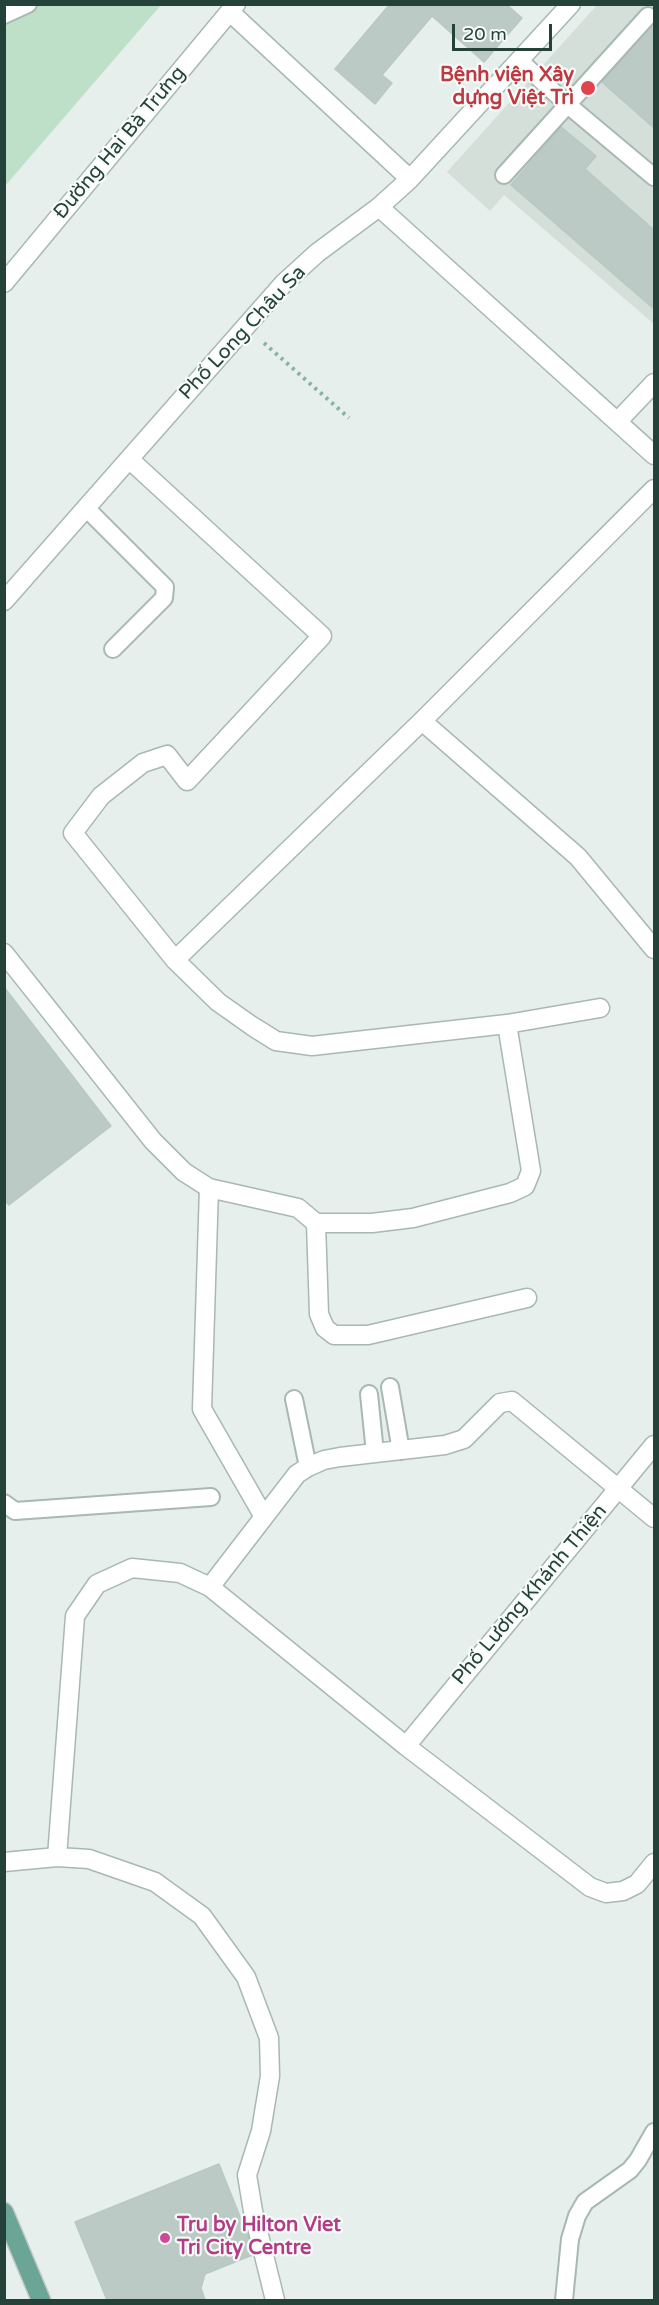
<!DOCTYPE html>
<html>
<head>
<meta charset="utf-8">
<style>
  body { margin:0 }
  #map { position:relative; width:659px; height:2305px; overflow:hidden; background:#e6efeb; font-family:"Varela Round",sans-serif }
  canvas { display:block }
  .frame { position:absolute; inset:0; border:6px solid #24423a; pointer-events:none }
  .scale { position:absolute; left:452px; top:24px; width:100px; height:27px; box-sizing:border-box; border:3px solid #24423a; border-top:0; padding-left:8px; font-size:18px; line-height:21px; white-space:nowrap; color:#24423a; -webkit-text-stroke:4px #f7fbf9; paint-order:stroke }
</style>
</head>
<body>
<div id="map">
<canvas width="659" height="2305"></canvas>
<div class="frame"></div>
<div class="scale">20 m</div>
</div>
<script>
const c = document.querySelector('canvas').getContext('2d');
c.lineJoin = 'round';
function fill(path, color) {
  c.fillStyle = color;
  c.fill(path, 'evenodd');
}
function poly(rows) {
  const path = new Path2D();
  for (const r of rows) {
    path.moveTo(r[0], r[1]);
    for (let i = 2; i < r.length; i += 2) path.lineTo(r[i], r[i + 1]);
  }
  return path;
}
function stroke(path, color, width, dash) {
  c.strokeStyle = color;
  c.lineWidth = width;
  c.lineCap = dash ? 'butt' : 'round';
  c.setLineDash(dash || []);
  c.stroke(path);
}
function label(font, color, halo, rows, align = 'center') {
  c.font = font + ' "Varela Round",sans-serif';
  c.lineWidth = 4.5;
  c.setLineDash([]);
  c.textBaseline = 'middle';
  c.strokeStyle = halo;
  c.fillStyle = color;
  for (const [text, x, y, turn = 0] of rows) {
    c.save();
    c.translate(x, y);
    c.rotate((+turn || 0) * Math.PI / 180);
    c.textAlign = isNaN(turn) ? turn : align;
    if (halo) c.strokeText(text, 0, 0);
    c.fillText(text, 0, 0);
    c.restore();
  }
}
const built = poly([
  [597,5,654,5,654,324,504,195,490,211,447,172]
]);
const green = poly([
  [5,5,161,5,5,186]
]);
const building = poly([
  [390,4,506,4,522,18,484,62,432,16,382,75,392,83,375,104,335,69,390,4],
  [654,21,654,128,602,82,654,21],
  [561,127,596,156,585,169,654,230,654,309,511,185,561,127],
  [4,987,111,1126,9,1205,4,1200,4,987],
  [219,2164,255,2254,205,2274,201,2288,205,2300,107,2300,75,2222,219,2164]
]);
const path = poly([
  [264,343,349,418]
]);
const service = poly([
  [4,15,28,4],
  [520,61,568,105,654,177],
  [504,175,648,16],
  [86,508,165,587,164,598,113,649],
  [390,1387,401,1451],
  [369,1394,375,1453],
  [294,1399,308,1467],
  [4,1503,15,1511,211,1497],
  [564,2300,570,2239,577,2216,585,2202,630,2170,638,2160,654,2132]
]);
const minor = poly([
  [230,12,410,179],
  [379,207,654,455],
  [618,421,654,383],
  [129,459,322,636,187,781,167,755,143,763,101,796,73,833,175,960,218,1002,252,1026,276,1041,312,1046,507,1024,600,1008],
  [4,601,284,283,317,253,379,207,410,179,571,4],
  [422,721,578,857,654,949],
  [4,953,153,1141,184,1172,209,1188,298,1208,316,1223,372,1223,413,1218,510,1193,525,1186,531,1171,507,1024],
  [175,960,422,721,654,489],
  [209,1188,202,1409,264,1517],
  [316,1223,319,1314,325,1328,334,1335,368,1335,527,1298],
  [210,1587,297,1474,308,1467,324,1460,340,1457,445,1445,464,1439,500,1403,512,1401,654,1518],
  [406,1746,654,1445],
  [57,1857,75,1616,97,1584,132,1568,180,1573,210,1587,406,1746,590,1887,606,1893,623,1891,637,1884,654,1863],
  [4,1862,57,1857,89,1859,155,1882,202,1916,246,1977,269,2038,270,2076,261,2131,247,2175,253,2211,275,2300]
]);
const tertiary = poly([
  [4,283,236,4]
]);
const primary = poly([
  [4,2212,41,2300]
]);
const markers = [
  [588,88,8,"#e0444e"],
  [165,2238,6,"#d1479c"]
];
const healthNames = [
  ["Bệnh viện Xây",574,76],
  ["dựng Việt Trì",574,99]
];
const streetNames = [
  ["Đường Hai Bà Trưng",120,143,-50],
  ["Phố Long Châu Sa",243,333,-47],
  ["Phố Lương Khánh Thiện",530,1595,-50]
];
const hotelNames = [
  ["Tru by Hilton Viet",177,2226],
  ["Tri City Centre",177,2249]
];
fill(built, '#d4dfda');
fill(green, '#bfe0c8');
fill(building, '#bbcac4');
stroke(building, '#b8c9c2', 1.5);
stroke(service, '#a8b8b2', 20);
stroke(minor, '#a8b8b2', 21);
stroke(tertiary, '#a8b8b2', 21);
stroke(primary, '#c2cac8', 21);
stroke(path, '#86b3a5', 4, [3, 4.5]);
stroke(service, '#fff', 16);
stroke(minor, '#fff', 18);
stroke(tertiary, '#fff', 18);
stroke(primary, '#6aa596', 18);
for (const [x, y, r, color] of markers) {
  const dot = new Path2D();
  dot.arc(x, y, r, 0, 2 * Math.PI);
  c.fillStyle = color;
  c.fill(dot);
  stroke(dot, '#f7fbf9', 2);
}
label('bold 20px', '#be3a42', '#f7fbf9', healthNames, 'right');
label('20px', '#24423a', '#f7fbf9', streetNames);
label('bold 20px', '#b23c85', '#f7fbf9', hotelNames, 'left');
</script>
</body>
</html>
